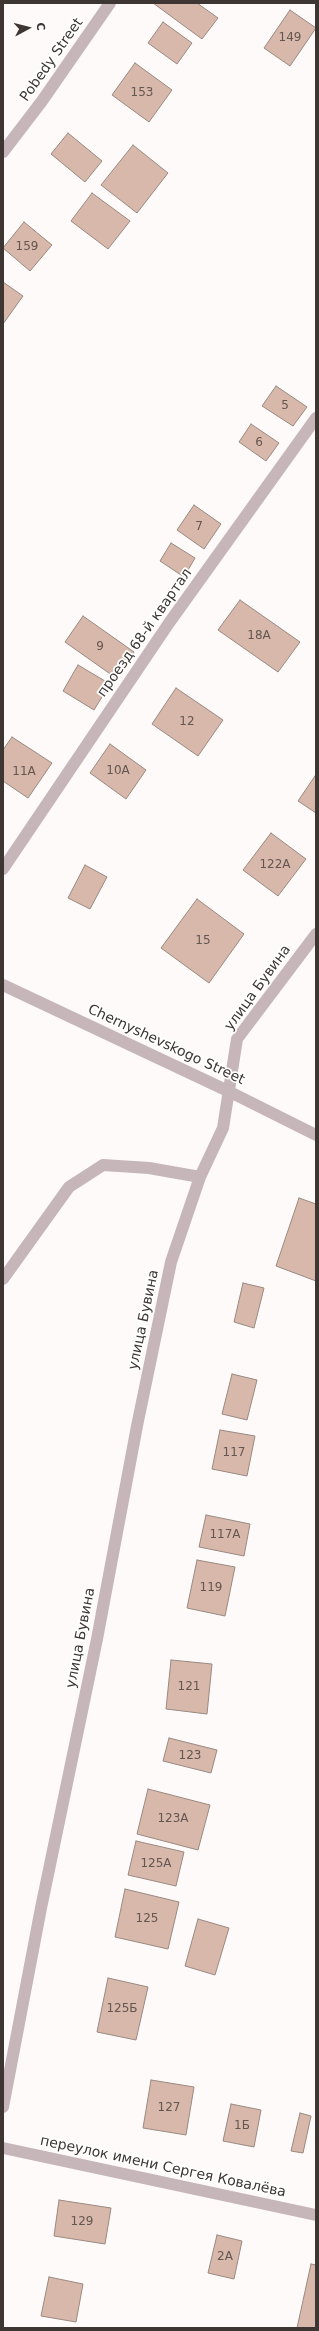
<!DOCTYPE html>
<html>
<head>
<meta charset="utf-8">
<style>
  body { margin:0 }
  #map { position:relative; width:319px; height:2331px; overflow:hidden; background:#fefaf9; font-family:"DejaVu Sans",sans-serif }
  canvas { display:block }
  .frame { position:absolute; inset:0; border:4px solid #3d3633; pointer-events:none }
  .north { position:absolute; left:8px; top:8px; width:40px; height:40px; -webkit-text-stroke:3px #fff; paint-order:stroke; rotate:83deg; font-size:11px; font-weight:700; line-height:16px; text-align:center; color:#3d3633 }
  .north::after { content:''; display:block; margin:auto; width:14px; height:18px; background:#3d3633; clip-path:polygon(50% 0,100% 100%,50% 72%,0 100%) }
</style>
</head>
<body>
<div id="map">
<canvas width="319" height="2331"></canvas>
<div class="frame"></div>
<div class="north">С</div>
</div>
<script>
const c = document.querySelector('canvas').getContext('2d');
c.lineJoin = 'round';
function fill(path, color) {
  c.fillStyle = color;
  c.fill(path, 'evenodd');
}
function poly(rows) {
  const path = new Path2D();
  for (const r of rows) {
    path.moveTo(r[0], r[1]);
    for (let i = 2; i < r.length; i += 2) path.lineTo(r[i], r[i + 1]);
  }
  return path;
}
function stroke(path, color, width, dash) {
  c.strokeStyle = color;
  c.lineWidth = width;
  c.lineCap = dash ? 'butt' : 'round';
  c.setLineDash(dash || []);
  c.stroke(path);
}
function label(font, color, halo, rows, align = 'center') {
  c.font = font + ' "DejaVu Sans",sans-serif';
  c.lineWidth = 3.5;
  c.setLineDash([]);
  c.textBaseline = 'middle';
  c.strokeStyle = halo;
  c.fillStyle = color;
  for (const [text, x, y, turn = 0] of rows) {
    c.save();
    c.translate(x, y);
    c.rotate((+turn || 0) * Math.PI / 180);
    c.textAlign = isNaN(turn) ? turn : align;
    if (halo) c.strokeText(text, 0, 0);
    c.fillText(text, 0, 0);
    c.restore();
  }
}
const building = poly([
  [153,3,197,3,218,18,202,39,153,3],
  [290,10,316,28,290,66,264,48,290,10],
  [163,22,192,43,177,64,148,43,163,22],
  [135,63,172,90,149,122,112,95,135,63],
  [68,133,102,161,85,182,51,154,68,133],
  [133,145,168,173,137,213,101,185,133,145],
  [92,193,130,221,108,249,71,221,92,193],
  [24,222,52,245,30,271,3,248,24,222],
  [3,282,23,296,3,324,3,282],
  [276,386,307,407,293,426,262,406,276,386],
  [251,424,279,443,266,461,239,442,251,424],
  [194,505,221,524,204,549,177,530,194,505],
  [171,543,195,558,184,577,160,561,171,543],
  [240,600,300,642,278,672,218,630,240,600],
  [83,616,134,652,116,678,65,642,83,616],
  [78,665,110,684,94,710,63,691,78,665],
  [176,688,223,720,198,756,152,724,176,688],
  [12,737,52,763,28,798,3,781,3,750,12,737],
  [110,744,146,770,126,799,90,773,110,744],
  [315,776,316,776,316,813,298,801,315,776],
  [271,833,306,859,278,896,243,870,271,833],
  [85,865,107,877,90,909,68,898,85,865],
  [197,899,244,934,209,983,161,948,197,899],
  [299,1198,316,1204,316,1281,276,1266,299,1198],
  [243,1283,264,1288,254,1328,234,1322,243,1283],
  [232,1374,257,1380,247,1420,222,1414,232,1374],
  [220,1430,255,1436,247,1476,212,1469,220,1430],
  [206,1515,250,1524,244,1556,199,1547,206,1515],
  [197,1560,235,1567,225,1616,187,1608,197,1560],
  [171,1660,212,1664,207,1714,166,1709,171,1660],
  [169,1738,217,1750,211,1773,163,1761,169,1738],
  [148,1789,210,1805,198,1850,137,1834,148,1789],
  [136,1841,184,1852,176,1886,128,1875,136,1841],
  [125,1889,179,1902,168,1949,115,1937,125,1889],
  [198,1919,229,1928,215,1975,185,1966,198,1919],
  [108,1978,148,1987,136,2040,97,2032,108,1978],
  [151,2080,194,2087,186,2135,143,2128,151,2080],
  [231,2104,261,2110,254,2147,223,2141,231,2104],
  [300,2113,311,2116,303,2153,291,2151,300,2113],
  [59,2200,111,2208,105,2244,54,2236,59,2200],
  [217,2235,242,2241,234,2279,208,2273,217,2235],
  [311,2264,316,2265,316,2328,297,2328,311,2264],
  [49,2277,83,2284,76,2322,41,2316,49,2277]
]);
const street = poly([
  [3,152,42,101,110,3],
  [3,869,169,623,316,418],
  [3,985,228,1091,316,1135],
  [3,1279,69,1187,103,1165,149,1168,200,1177],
  [3,2107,41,1908,97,1639,137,1426,171,1262,200,1177,223,1128,237,1039,316,934],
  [3,2148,316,2215]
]);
const numberNames = [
  ["149",290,38],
  ["153",142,93],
  ["159",27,247],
  ["5",285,406],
  ["6",259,443],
  ["7",199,527],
  ["18А",259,636],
  ["9",100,647],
  ["12",187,722],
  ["10А",118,771],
  ["11А",24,772],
  ["122А",275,865],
  ["15",203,941],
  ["117",234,1453],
  ["117А",225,1535],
  ["119",211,1588],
  ["121",189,1687],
  ["123",190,1756],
  ["123А",173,1819],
  ["125А",156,1864],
  ["125",147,1919],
  ["125Б",122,2009],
  ["127",169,2108],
  ["1Б",242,2126],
  ["129",82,2222],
  ["2А",225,2257]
];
const streetNames = [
  ["Pobedy Street",52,60,-55],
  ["проезд 68-й квартал",145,633,-55],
  ["улица Бувина",258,988,-54],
  ["Chernyshevskogo Street",166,1045,25],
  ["улица Бувина",144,1320,-78],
  ["улица Бувина",81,1638,-79],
  ["переулок имени Сергея Ковалёва",163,2167,12]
];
fill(building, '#d8b8aa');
stroke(building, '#998981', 1);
stroke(street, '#c6b6ba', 12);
label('12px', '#645651', null, numberNames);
label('14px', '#3d3633', '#fff', streetNames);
</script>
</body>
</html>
